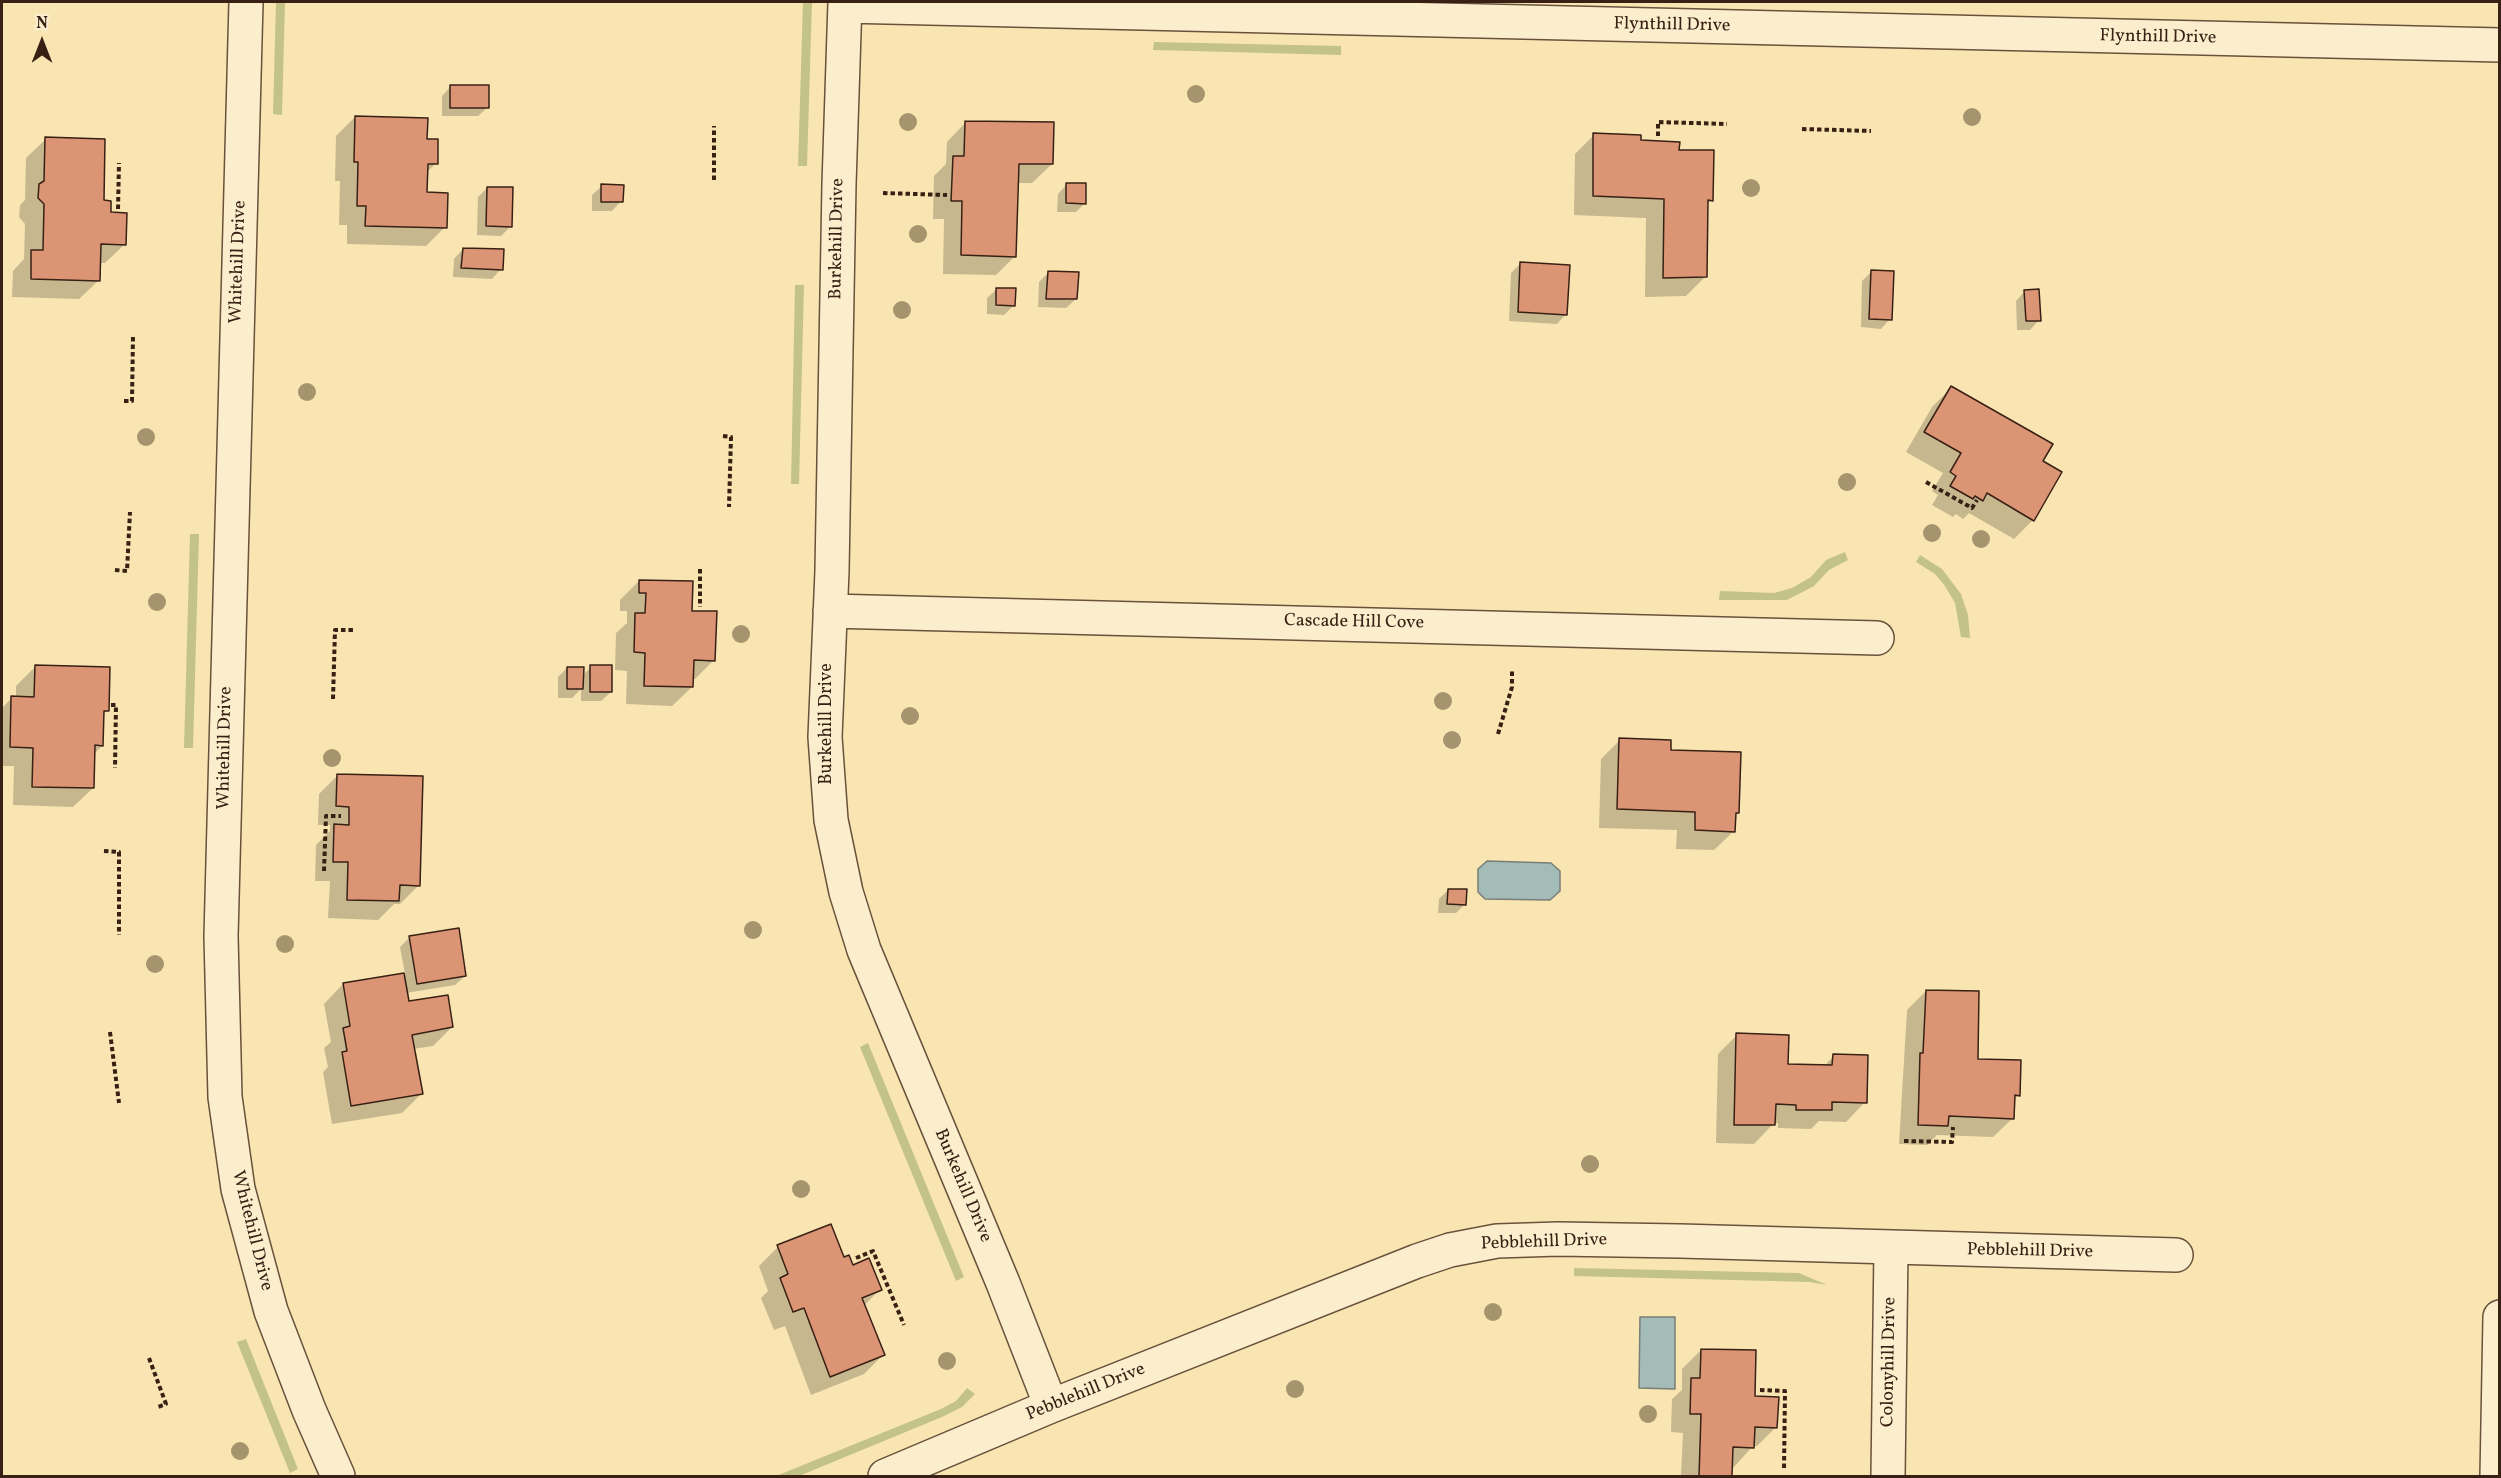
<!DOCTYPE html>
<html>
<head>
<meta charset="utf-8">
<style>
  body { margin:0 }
  #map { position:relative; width:2501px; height:1478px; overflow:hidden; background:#f9e5b2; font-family:Vollkorn,serif }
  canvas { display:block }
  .frame { position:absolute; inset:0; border:3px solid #392014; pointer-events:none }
  .north { position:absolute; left:12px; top:12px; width:60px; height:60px; -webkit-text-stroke:4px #fbeecd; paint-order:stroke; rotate:0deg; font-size:16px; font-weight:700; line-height:24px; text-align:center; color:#392014 }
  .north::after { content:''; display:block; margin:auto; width:21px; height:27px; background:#392014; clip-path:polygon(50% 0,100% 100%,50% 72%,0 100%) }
</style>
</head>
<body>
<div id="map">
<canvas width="2501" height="1478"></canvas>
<div class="frame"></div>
<div class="north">N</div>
</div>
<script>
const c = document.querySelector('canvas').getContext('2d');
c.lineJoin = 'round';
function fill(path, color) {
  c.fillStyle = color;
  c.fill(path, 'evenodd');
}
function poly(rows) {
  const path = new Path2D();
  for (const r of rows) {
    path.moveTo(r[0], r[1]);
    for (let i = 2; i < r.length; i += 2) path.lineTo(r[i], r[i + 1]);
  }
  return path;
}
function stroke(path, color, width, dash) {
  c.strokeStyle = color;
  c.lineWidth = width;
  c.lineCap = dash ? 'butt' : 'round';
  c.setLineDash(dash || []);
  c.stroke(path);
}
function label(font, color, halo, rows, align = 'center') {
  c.font = font + ' Vollkorn,serif';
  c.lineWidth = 6;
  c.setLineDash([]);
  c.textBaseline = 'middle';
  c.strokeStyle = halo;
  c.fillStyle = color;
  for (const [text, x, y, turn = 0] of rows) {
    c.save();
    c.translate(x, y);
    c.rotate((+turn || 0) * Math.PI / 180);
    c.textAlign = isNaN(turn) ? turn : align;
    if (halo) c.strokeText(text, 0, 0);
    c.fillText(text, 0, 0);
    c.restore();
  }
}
const green = poly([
  [276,2,285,2,282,115,273,114],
  [803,2,812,2,807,166,798,166],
  [1154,42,1341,46,1341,55,1153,50],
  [795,285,804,285,799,484,791,484],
  [190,534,199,534,193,748,184,748],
  [1845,552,1848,560,1829,570,1814,586,1787,600,1719,600,1720,591,1774,593,1792,588,1811,577,1826,560],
  [1920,555,1942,569,1961,594,1968,615,1970,638,1961,637,1955,603,1945,586,1935,574,1916,562],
  [868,1043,964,1277,956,1281,860,1047],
  [1574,1268,1799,1273,1827,1285,1810,1282,1574,1276],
  [246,1339,298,1469,290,1473,237,1342],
  [967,1388,975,1394,962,1407,942,1417,799,1476,776,1476,941,1409,956,1401]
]);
const water = poly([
  [1487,861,1551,863,1560,871,1560,891,1550,900,1485,899,1478,892,1478,869,1487,861],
  [1640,1317,1675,1317,1675,1389,1639,1388,1640,1317]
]);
const shadow = poly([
  [451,86,488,107,478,116,442,116,442,96],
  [355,117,426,140,436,163,426,173,426,194,445,227,426,246,347,244,347,225,339,225,340,181,335,181,336,136],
  [966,122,1052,164,1032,183,1017,183,1015,256,996,275,943,274,944,219,933,219,934,176,946,164,947,142],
  [1594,135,1639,142,1678,151,1712,200,1706,205,1705,277,1686,296,1645,297,1646,218,1574,215,1575,154],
  [46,139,102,201,125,244,105,263,99,263,99,280,79,299,12,297,13,271,24,259,25,224,19,217,20,205,25,200,26,158],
  [1067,184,1085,203,1076,212,1057,212,1058,194],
  [602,186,621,201,612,211,592,211,592,195],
  [487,188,511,226,501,236,477,235,478,197],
  [463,249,501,269,492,279,453,277,454,259],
  [1521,263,1566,314,1557,324,1509,321,1511,273],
  [1872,271,1890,319,1881,329,1861,327,1862,281],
  [1048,273,1076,299,1066,308,1038,307,1039,282],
  [997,289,1014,305,1004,315,987,314,987,298],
  [2025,291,2039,320,2030,330,2017,330,2016,301],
  [1951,388,2041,461,2033,520,2014,539,1969,513,1963,519,1956,514,1953,517,1932,505,1938,495,1932,491,1943,473,1906,452,1932,407],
  [639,581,691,612,714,660,695,679,692,679,692,687,672,706,626,704,627,671,615,670,616,633,627,623,627,611,620,611,620,600],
  [35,667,107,710,103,715,102,746,94,754,93,788,73,807,13,805,14,766,2,766,2,708,12,698,16,698,16,686],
  [591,667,611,692,601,701,581,701,581,689,572,698,558,698,558,677,567,668,582,676],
  [1620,740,1669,751,1738,813,1734,816,1734,831,1714,850,1676,849,1677,830,1599,828,1601,759],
  [338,775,419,885,400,904,394,904,378,920,328,918,330,881,315,881,316,845,330,831,330,825,318,825,319,794],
  [1448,890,1465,904,1456,913,1438,913,1439,899],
  [409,938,465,976,455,985,406,993,408,1003,452,1027,433,1046,413,1049,421,1094,402,1113,332,1124,323,1072,328,1067,324,1048,331,1042,324,1004,343,984,405,974,400,947],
  [1926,991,1976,1060,2019,1095,2013,1101,2013,1118,1993,1137,1937,1135,1927,1145,1899,1144,1907,1010],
  [1737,1035,1787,1066,1824,1066,1834,1056,1865,1102,1846,1122,1819,1121,1811,1129,1778,1128,1778,1123,1774,1123,1754,1144,1716,1143,1718,1054],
  [778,1247,843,1259,880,1289,864,1306,883,1355,864,1374,811,1395,785,1326,774,1330,761,1298,768,1291,759,1266],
  [1701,1350,1753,1397,1776,1427,1757,1446,1753,1446,1734,1467,1731,1467,1731,1476,1681,1476,1683,1433,1671,1432,1672,1399,1682,1390,1682,1369]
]);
const building = poly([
  [450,85,489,85,489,108,450,108,450,85],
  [355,116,428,118,427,139,438,139,438,164,428,164,427,192,448,193,447,228,365,226,366,206,357,206,358,162,354,162,355,116],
  [965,121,1054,122,1053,164,1019,164,1016,257,961,255,962,201,951,201,953,156,964,156,965,121],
  [1593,133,1641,135,1641,140,1680,142,1679,150,1714,150,1713,201,1708,200,1707,277,1663,278,1664,199,1593,196,1593,133],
  [45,137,105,139,104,200,111,201,111,212,127,213,126,245,101,244,100,281,31,279,31,250,43,250,44,204,38,198,39,184,44,181,45,137],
  [1066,183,1086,183,1086,204,1066,203,1066,183],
  [601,184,624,185,623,202,601,202,601,184],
  [487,187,513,187,512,227,486,226,487,187],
  [463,248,504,249,503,270,461,268,463,248],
  [1520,262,1570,265,1567,315,1518,312,1520,262],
  [1871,270,1894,271,1892,320,1869,319,1871,270],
  [1048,271,1079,272,1077,299,1046,299,1048,271],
  [996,288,1016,288,1015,306,996,305,996,288],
  [2039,289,2041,321,2026,321,2024,290,2039,289],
  [1951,386,2053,444,2043,461,2062,472,2034,521,1987,493,1983,501,1975,496,1973,499,1950,486,1956,476,1950,472,1961,453,1924,432,1951,386],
  [639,580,693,581,692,611,717,611,715,661,694,660,693,687,644,686,645,653,634,652,635,613,645,613,646,593,639,593,639,580],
  [35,665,110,667,109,711,104,711,103,746,95,745,94,788,32,787,33,748,10,747,11,696,34,697,35,665],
  [590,665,612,665,612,692,590,692,590,665],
  [567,667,584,667,583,689,567,689,567,667],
  [1619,738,1671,740,1671,750,1741,752,1739,813,1736,813,1735,832,1695,830,1695,812,1617,809,1619,738],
  [337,774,423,776,420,886,400,885,399,901,347,900,348,862,333,862,334,824,349,825,349,807,336,806,337,774],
  [1448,889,1467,889,1466,905,1447,904,1448,889],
  [459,928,466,976,417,984,409,936,459,928],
  [404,973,409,1001,448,995,453,1027,412,1035,423,1094,351,1106,342,1052,347,1051,343,1028,350,1026,343,983,404,973],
  [1926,990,1979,991,1978,1059,2021,1060,2020,1096,2015,1095,2014,1119,1949,1116,1948,1126,1918,1125,1920,1053,1923,1053,1926,990],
  [1736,1033,1789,1035,1788,1064,1832,1065,1833,1054,1868,1055,1867,1103,1832,1102,1832,1110,1796,1110,1796,1105,1776,1104,1775,1125,1734,1125,1736,1033],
  [831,1224,844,1257,849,1255,853,1265,869,1258,882,1290,862,1298,885,1355,830,1377,804,1308,793,1312,780,1278,788,1274,777,1245,831,1224],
  [1701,1349,1756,1350,1755,1396,1779,1397,1777,1428,1755,1427,1754,1448,1733,1447,1732,1476,1699,1476,1701,1414,1690,1414,1691,1378,1700,1378,1701,1349]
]);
const path = poly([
  [1802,129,1871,131],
  [1658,136,1658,122,1727,124],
  [714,180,714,126],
  [883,193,947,195],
  [118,209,119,163],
  [124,401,132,401,133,336],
  [723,436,731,437,729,507],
  [1926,482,1972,508,1977,500],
  [700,569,700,607],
  [115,570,127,571,130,512],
  [333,699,335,630,355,630],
  [111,705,116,705,115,768],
  [1498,734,1512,687,1512,671],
  [104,851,119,852,119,935],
  [324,871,326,816,341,816],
  [110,1032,119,1103],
  [1904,1141,1952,1142,1953,1127],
  [856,1258,873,1251,904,1325],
  [149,1358,166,1404,158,1407],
  [1760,1390,1785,1391,1784,1470]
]);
const minor = poly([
  [246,2,221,936,225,1097,238,1189,271,1311,309,1410,338,1476],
  [845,2,839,184,832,571,825,737,831,820,846,892,864,950,1003,1283,1051,1406],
  [845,6,2500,45],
  [830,611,1877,638],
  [885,1476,1051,1406,1417,1261,1450,1250,1497,1241,1558,1239,1680,1241,2176,1255],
  [1888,1476,1891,1248],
  [2497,1476,2500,1317]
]);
const trees = [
  [1196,94],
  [1972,117],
  [908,122],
  [1751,188],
  [918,234],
  [902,310],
  [307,392],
  [146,437],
  [1847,482],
  [1932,533],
  [1981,539],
  [157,602],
  [741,634],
  [1443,701],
  [910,716],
  [1452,740],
  [332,758],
  [753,930],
  [285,944],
  [155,964],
  [1590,1164],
  [801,1189],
  [1493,1312],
  [947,1361],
  [1295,1389],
  [1648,1414],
  [240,1451]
];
const streetNames = [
  ["Flynthill Drive",1672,26,1],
  ["Flynthill Drive",2158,38,1],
  ["Burkehill Drive",838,239,-89],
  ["Whitehill Drive",239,262,-88],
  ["Cascade Hill Cove",1354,623,1],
  ["Burkehill Drive",828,724,-90],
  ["Whitehill Drive",226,748,-89],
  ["Burkehill Drive",962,1186,67],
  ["Whitehill Drive",251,1231,76],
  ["Pebblehill Drive",1544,1243,-2],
  ["Pebblehill Drive",2030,1252,1],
  ["Colonyhill Drive",1890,1362,-89],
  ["Pebblehill Drive",1086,1393,-22]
];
fill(green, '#c3c388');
fill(water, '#a3bcb7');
stroke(water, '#797e76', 1.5);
fill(shadow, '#0003');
fill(building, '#db9575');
stroke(building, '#392014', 1.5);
stroke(minor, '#69513c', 36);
stroke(path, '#392014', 4, [4.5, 3]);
stroke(minor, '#fbeecd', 33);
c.fillStyle = '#a6946e';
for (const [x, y] of trees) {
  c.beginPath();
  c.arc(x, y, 9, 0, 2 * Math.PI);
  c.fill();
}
label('18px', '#392014', '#fbeecd', streetNames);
</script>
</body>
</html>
